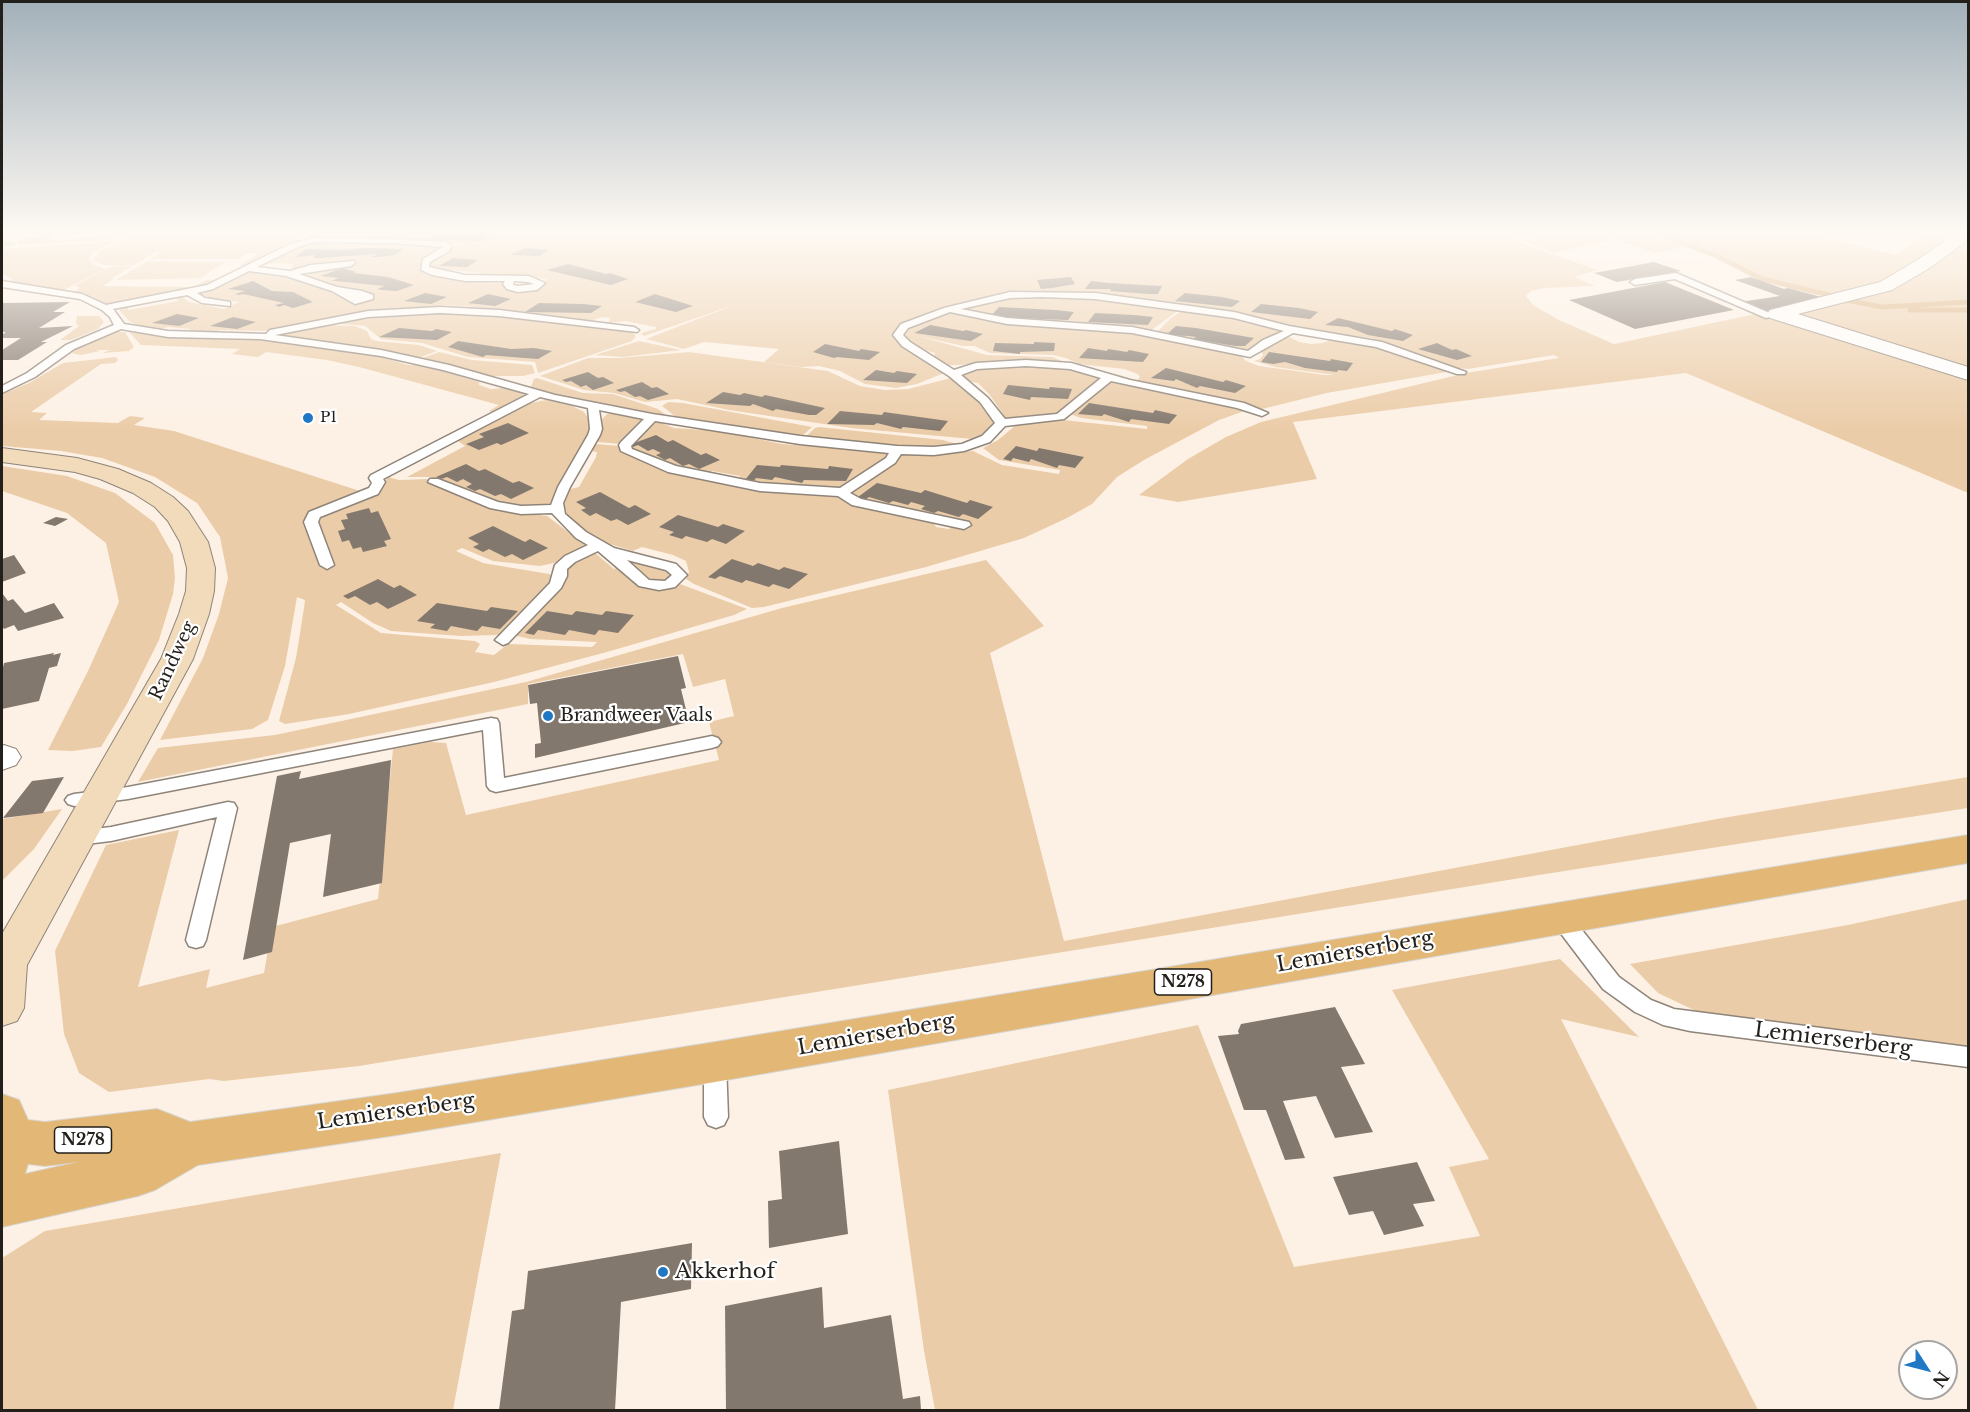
<!DOCTYPE html>
<html>
<head>
<meta charset="utf-8">
<style>
  body { margin:0 }
  #map { position:relative; width:1970px; height:1412px; overflow:hidden; background:#fdf1e5; font-family:"Libre Baskerville",serif }
  canvas { display:block }
  .frame { position:absolute; inset:0; border:3px solid #231f1a; pointer-events:none }
  .north { position:absolute; left:1898px; top:1340px; width:60px; height:60px; box-sizing:border-box; background:#fff; border:2px solid #a7a5a3; border-radius:50%; rotate:126deg; font-size:16px; font-weight:700; line-height:24px; text-align:center; color:#231f1a }
  .north::after { content:''; display:block; margin:auto; width:21px; height:27px; background:#2078c5; clip-path:polygon(50% 0,100% 100%,50% 72%,0 100%) }
</style>
</head>
<body>
<div id="map">
<canvas width="1970" height="1412"></canvas>
<div class="frame"></div>
<div class="north">N</div>
</div>
<script>
const c = document.querySelector('canvas').getContext('2d');
c.lineJoin = 'round';
function fill(path, color) {
  c.fillStyle = color;
  c.fill(path, 'evenodd');
}
function poly(rows) {
  const path = new Path2D();
  for (const r of rows) {
    path.moveTo(r[0], r[1]);
    for (let i = 2; i < r.length; i += 2) path.lineTo(r[i], r[i + 1]);
  }
  return path;
}
function stroke(path, color, width, dash) {
  c.strokeStyle = color;
  c.lineWidth = width;
  c.lineCap = dash ? 'butt' : 'round';
  c.setLineDash(dash || []);
  c.stroke(path);
}
function label(font, color, halo, rows, align = 'center') {
  c.font = font + ' "Libre Baskerville",serif';
  c.lineWidth = 4.5;
  c.setLineDash([]);
  c.textBaseline = 'middle';
  c.strokeStyle = halo;
  c.fillStyle = color;
  for (const [text, x, y, turn = 0] of rows) {
    c.save();
    c.translate(x, y);
    c.rotate((+turn || 0) * Math.PI / 180);
    c.textAlign = isNaN(turn) ? turn : align;
    if (halo) c.strokeText(text, 0, 0);
    c.fillText(text, 0, 0);
    c.restore();
  }
}
const green = poly([
  [31,234,62,234,49,238,48,240,134,234,110,240,16,245],
  [138,234,289,234,299,241,249,266,240,265,259,253,248,253,238,259,150,259,160,253,156,252,134,265,117,266,103,265,93,260,99,252],
  [296,234,1538,234,1513,240,1597,270,1574,277,1595,286,1545,288,1531,291,1526,296,1533,305,1559,320,1614,344,1831,298,1750,274,1704,250,1655,234,1809,234,1896,255,1926,234,1960,234,1881,281,1839,297,1889,291,1968,241,1968,493,1686,373,1293,422,1317,479,1178,502,1139,495,1188,459,1226,437,1261,422,1466,373,1559,358,1554,355,1468,369,1458,368,1371,338,1329,333,1218,310,1112,296,1019,293,935,312,907,322,895,331,896,340,944,373,917,384,896,388,865,384,840,371,819,366,801,367,764,362,779,349,704,342,684,349,646,339,734,305,644,336,641,333,656,329,656,327,625,321,609,323,610,318,602,317,590,321,466,306,440,305,435,308,374,309,364,313,265,331,219,330,218,333,190,332,190,329,168,327,157,330,143,328,129,321,120,311,120,308,127,306,129,310,178,301,176,297,182,296,189,302,224,309,239,302,211,298,198,293,245,272,296,279,329,289,349,301,361,302,372,299,374,294,332,286,308,277,310,273,329,264,294,268,290,268,294,264,269,263,258,266,296,247,320,242,394,242,441,246,442,249,422,262,419,269,460,282,503,283,507,289,541,286,547,279,494,274,472,276,483,273,428,268,428,263,449,249,463,244,396,239,325,239],
  [1548,234,1647,234,1685,247,1656,253,1614,239,1554,253,1520,240],
  [117,241,94,252,89,258,92,264,105,269,64,290,14,283,11,278,2,273,2,249],
  [148,261,197,262,225,262,200,278,116,280],
  [132,266,112,278,114,279,103,286,193,287,206,280,220,280,205,286,110,305,75,292,80,287,74,286,110,267],
  [1009,297,1090,297,1179,310,1149,332,1077,321,1008,319,975,311,956,310],
  [1183,310,1220,314,1282,331,1254,348,1244,350,1157,332,1171,318],
  [419,312,494,315,618,329,632,332,636,336,632,341,538,373,535,362,468,357,422,343,381,339,365,326,331,323],
  [948,313,1134,331,1240,354,1246,361,1259,366,1325,375,1335,375,1275,367,1254,361,1260,359,1263,355,1261,351,1286,335,1299,342,1311,344,1322,343,1334,339,1359,341,1452,371,1327,393,1262,409,1136,382,1140,377,1138,374,1124,369,1079,364,1066,358,1053,355,990,353,974,346,963,346,918,336,987,355,1052,357,1067,363,949,365,934,357,935,353,917,348,903,335,907,328],
  [77,316,99,316,104,322,98,329,71,340,60,340,79,326,76,324],
  [322,325,355,326,367,331,371,339,376,341,419,345,437,351,418,358,360,347,271,335],
  [118,332,125,332,134,347,129,351,102,353,110,350,96,350,100,351,81,355,72,353,78,347],
  [129,332,159,335,245,338,312,345,370,354,408,365,421,365,479,382,479,385,491,389,503,388,523,393,524,397,495,413,489,411,499,405,359,367,327,360,266,352,258,357,232,354,240,349,141,345],
  [639,341,681,350,623,357,595,355],
  [439,352,472,360,532,365,535,373,523,376,482,376,420,359],
  [689,352,828,371,860,386,885,390,908,389,951,378,985,407,994,422,985,434,972,439,851,428,729,410,677,399,645,402,614,393,584,390,540,376,588,358,620,358],
  [116,357,118,360,115,363,101,364,31,412,47,413,39,420,118,423,130,416,145,418,134,425,174,431,360,491,374,484,370,490,305,519,321,567,331,565,315,518,380,489,388,477,399,480,428,479,431,483,476,502,511,511,547,516,588,547,558,562,540,566,493,561,462,548,456,551,483,563,549,574,556,578,505,632,498,635,461,636,391,631,373,623,341,602,336,605,381,633,475,641,480,644,475,652,494,655,508,644,592,647,597,642,530,639,513,635,569,565,595,553,614,569,620,567,633,581,642,586,666,588,680,584,747,609,734,615,607,652,494,682,349,714,285,724,279,721,296,658,304,608,305,600,297,597,285,666,268,720,252,729,160,740,203,658,219,614,228,578,220,537,197,503,155,477,102,458,61,451,2,446,2,394,29,383,63,363],
  [1024,366,1068,369,1097,377,1099,380,1059,414,1046,416,1031,415,1014,419,1006,418,989,394,978,383,968,381,963,376,976,370],
  [537,378,583,393,613,394,658,409,670,418,530,389,534,379],
  [1114,382,1250,409,1219,420,1144,460,1117,477,1092,504,1067,518,1024,538,926,567,764,607,752,608,694,584,686,579,689,572,686,561,673,555,642,547,633,551,603,542,570,520,563,511,565,499,570,489,579,487,596,457,597,452,590,451,595,444,620,446,620,450,624,453,679,472,832,495,852,503,932,521,936,527,949,529,954,526,865,501,849,494,850,492,904,453,932,454,973,451,1002,465,1059,474,1060,470,999,460,983,448,998,440,1015,426,1013,423,1054,419,1147,429,1147,426,1081,418,1070,414,1105,383],
  [546,400,570,405,584,412,589,419,589,433,583,449,564,476,550,505,531,508,501,503,476,496,430,477,407,477,465,446,458,441,467,435,526,404],
  [668,402,683,403,812,427,801,437,680,420,662,406],
  [614,413,641,418,643,421,622,444,597,442,601,431,601,420,607,414],
  [656,421,674,428,719,431,782,444,886,451,888,457,842,489,765,485,738,480,740,476,712,471,709,473,677,468,628,446,651,422],
  [819,427,943,440,956,444,918,447,804,438,815,428],
  [2,466,67,476,115,493,155,523,173,555,175,578,173,594,159,640,127,704,101,747,73,751,48,750,88,671,119,602,106,543,67,513,2,491],
  [633,560,662,569,669,574,670,577,662,581,650,580,631,563],
  [986,560,1044,626,990,653,1064,941,1717,819,1968,777,1968,808,1539,875,359,1066,224,1081,209,1079,109,1092,79,1073,64,1034,55,951,106,845,179,830,138,987,210,969,206,988,264,973,272,927,378,899,393,749,430,742,446,743,466,815,719,760,709,722,734,716,725,679,693,687,683,654,528,684,528,704,138,782,158,748,275,735,526,682,782,608],
  [62,809,34,849,2,881,2,819],
  [1968,899,1968,1050,1698,1012,1658,993,1630,964,1848,925],
  [1560,959,1639,1037,1561,1019,1758,1410,935,1410,924,1351,888,1090,1198,1025,1294,1267,1480,1236,1449,1167,1489,1159,1392,990],
  [501,1153,453,1410,2,1410,2,1258,45,1231]
]);
const stream = poly([
  [1659,234,1717,256,1762,279,1833,296],
  [20,242,49,239],
  [2,244,13,243],
  [1846,300,1882,307,1968,302],
  [1910,310,1968,310]
]);
const building = poly([
  [436,234,484,234,493,235,481,241,425,239],
  [365,248,403,249,395,255,379,257,372,257,377,254,318,258,313,258,316,255,295,257,306,249,342,250],
  [524,248,549,250,539,256,511,255],
  [453,258,478,260,467,267,439,266],
  [1654,262,1681,271,1617,282,1594,273],
  [568,264,606,274,610,273,628,279,611,285,547,270],
  [342,268,356,272,353,273,388,277,414,285,397,291,382,290,377,289,385,286,335,281,331,281,339,278,321,276],
  [1071,277,1075,284,1052,288,1041,289,1037,280],
  [1751,277,1784,289,1788,288,1825,298,1765,311,1740,302,1780,296,1735,280],
  [253,281,272,291,293,292,313,302,293,308,284,305,279,307,275,305,284,303,243,294,239,295,235,294,245,291,228,289],
  [1091,281,1108,283,1162,286,1158,294,1149,294,1110,291,1111,289,1085,289],
  [1665,282,1734,310,1635,329,1569,300],
  [425,293,447,297,431,304,404,301],
  [1185,293,1222,297,1240,301,1232,307,1175,301],
  [488,294,511,299,495,306,468,303],
  [655,294,693,306,676,312,635,302],
  [70,302,53,312,65,312,39,328,73,326,41,342,47,342,18,360,2,360,2,350,21,338,2,338,2,335,6,332,2,332,2,303],
  [539,303,583,304,602,306,591,313,525,312],
  [1261,304,1299,308,1318,312,1310,319,1251,312],
  [999,307,1055,310,1074,312,1068,320,990,317],
  [1095,313,1134,315,1153,317,1148,325,1088,322],
  [177,314,199,318,179,326,152,323],
  [233,317,256,322,237,329,210,326],
  [1338,318,1392,331,1395,329,1413,335,1403,341,1368,335,1348,327,1325,325],
  [930,325,963,331,966,330,983,334,971,341,914,333],
  [1176,326,1196,328,1254,338,1245,346,1235,346,1193,339,1196,337,1189,336,1166,335],
  [399,328,432,331,436,329,452,332,437,340,379,337],
  [458,341,511,349,534,348,552,351,538,359,486,355,483,357,448,347],
  [1034,342,1055,343,1054,351,1020,352,1020,354,993,351,995,343,1034,344],
  [1437,343,1452,350,1456,349,1472,356,1457,360,1418,349],
  [825,344,859,351,861,349,880,352,869,360,837,357,834,358,813,352],
  [1088,348,1107,351,1108,349,1127,352,1129,350,1149,354,1143,362,1079,358],
  [1269,352,1330,361,1331,359,1353,363,1347,371,1338,370,1337,372,1305,368,1285,362,1273,364,1261,362],
  [1166,368,1223,382,1226,380,1246,386,1235,393,1200,386,1197,388,1176,379,1174,381,1151,378],
  [876,370,894,373,897,371,917,374,907,383,863,380],
  [588,372,598,378,603,377,614,383,593,390,586,385,581,387,571,381,566,382,562,380],
  [642,382,652,388,657,387,669,394,648,400,640,396,635,397,625,391,620,392,616,390],
  [1008,385,1049,389,1050,387,1072,389,1068,399,1031,397,1030,400,1003,394],
  [723,392,740,395,744,393,762,397,765,395,825,408,816,415,809,415,776,409,773,411,753,404,750,406,706,403],
  [1089,403,1153,413,1155,410,1177,415,1169,424,1131,419,1129,422,1104,414,1102,416,1078,414],
  [840,411,882,415,884,412,948,421,940,431,903,427,901,429,877,423,874,425,827,424],
  [508,423,529,433,501,445,497,443,479,450,466,444,484,437,479,434],
  [656,435,668,442,673,440,701,455,706,453,720,460,699,469,689,464,683,466,670,458,665,460,656,455,661,453,653,449,648,451,638,445,633,447,629,445],
  [1016,446,1037,451,1039,448,1084,457,1075,468,1059,465,1057,468,1031,459,1029,462,1013,458,1011,461,1003,459],
  [466,464,479,471,485,469,513,483,519,481,534,488,511,499,501,494,495,496,480,489,475,491,466,487,472,484,463,479,457,482,447,477,441,479,436,477],
  [757,465,780,467,781,465,828,469,829,466,853,469,846,481,804,480,802,483,775,477,772,480,756,478,754,481,745,480],
  [877,483,921,493,925,490,967,503,970,500,993,507,978,519,963,514,959,517,938,511,934,513,921,509,925,506,911,502,908,505,893,501,889,503,869,497,865,500,858,497],
  [600,492,629,508,635,505,651,514,628,525,617,519,611,521,596,513,590,516,581,510,586,508,576,502],
  [369,508,371,513,378,511,391,539,384,541,387,546,363,552,361,547,353,549,349,540,342,542,338,531,345,529,341,520,348,519,346,514],
  [678,515,718,527,723,524,745,531,726,544,712,539,707,542,686,536,682,539,669,535,674,532,659,527],
  [56,517,68,519,55,526,43,523],
  [493,526,525,542,530,539,548,548,523,560,512,554,505,557,489,549,483,552,473,547,479,544,468,538],
  [14,555,26,573,2,582,2,559],
  [732,559,753,566,758,563,779,570,784,567,808,574,789,589,773,584,769,587,746,580,742,583,720,576,715,579,708,577],
  [378,579,394,588,400,585,417,595,388,609,377,602,370,605,355,596,348,599,343,596],
  [2,593,8,601,13,599,25,613,54,603,64,618,18,631,14,625,4,629,2,626],
  [437,603,487,611,491,607,518,611,500,629,482,626,477,631,451,626,447,631,430,628,435,624,417,621],
  [547,611,572,615,576,611,602,615,606,611,634,615,618,633,599,630,595,635,569,630,565,635,538,630,534,635,525,633],
  [54,653,53,655,61,653,57,666,49,668,39,701,2,709,2,671,4,663],
  [678,656,686,688,681,689,689,722,535,758,535,744,541,743,537,703,530,704,528,685],
  [391,760,382,883,323,897,331,834,290,843,272,952,243,960,277,776,301,771,299,779],
  [64,777,43,813,3,818,32,781],
  [1335,1007,1365,1064,1341,1067,1373,1132,1335,1138,1316,1096,1283,1101,1305,1158,1285,1160,1266,1110,1244,1110,1218,1036,1239,1034,1238,1031,1241,1024],
  [839,1141,848,1234,769,1248,768,1201,782,1199,779,1151],
  [1417,1162,1435,1201,1413,1204,1424,1226,1384,1235,1373,1211,1349,1215,1333,1177],
  [692,1243,691,1289,621,1302,615,1410,499,1410,512,1311,524,1309,528,1271],
  [822,1287,824,1328,891,1315,903,1399,920,1396,921,1410,726,1410,725,1306]
]);
const service = poly([
  [313,238,394,239,446,242,452,246,449,251,430,262,429,267,465,275,529,276,545,283,537,290,518,292,507,289,503,284,505,281,465,281,432,275,421,270,423,259,443,247,394,243,313,242,296,248,257,267,290,271,311,265,354,261,355,263,351,266,299,274,337,287,362,291,373,295,373,299,355,304,332,291,286,276,249,271,213,289,197,293,205,298,230,302,230,306,202,303,187,295,113,309,124,324,168,331,266,334,270,330,368,311,440,307,499,310,634,327,639,330,637,332,499,316,440,313,368,317,275,335,381,350,449,365,555,395,652,414,800,436,897,446,934,447,962,444,982,436,995,423,980,402,949,376,902,346,893,335,901,324,944,308,1010,292,1095,293,1234,312,1289,326,1382,342,1466,372,1465,374,1457,374,1376,347,1293,333,1250,357,1132,333,1007,324,950,312,908,328,903,335,910,342,954,370,976,363,1026,360,1071,363,1130,380,1244,403,1268,413,1262,416,1237,408,1111,381,1064,419,1005,426,990,442,964,451,934,455,901,454,895,463,850,493,861,499,969,522,971,525,964,529,852,505,838,496,760,491,668,472,621,451,619,445,621,442,644,419,599,410,602,429,600,435,570,487,563,503,565,514,586,532,614,548,676,564,687,575,675,587,670,588,659,590,639,586,598,551,575,562,567,569,567,576,561,588,508,643,503,645,495,640,550,583,555,565,565,556,588,545,576,538,552,513,521,514,490,508,428,482,430,479,438,479,498,502,521,506,551,505,558,487,588,435,590,429,588,408,540,397,383,479,385,482,378,494,320,517,318,522,334,565,327,569,320,565,304,522,309,512,369,488,372,483,369,478,371,475,529,394,443,370,381,356,260,339,168,337,121,329,74,349,35,377,2,393,2,386,27,373,66,345,114,325,110,317,102,310,80,299,2,287,2,281,82,294,106,305,207,285,290,244,313,238],
  [514,281,528,282,534,284,518,286,513,285,514,281],
  [1042,297,1095,299,1234,318,1284,331,1263,340,1248,351,1132,327,1007,318,961,309,1010,298,1042,297],
  [1026,366,1070,369,1101,378,1057,414,1005,419,988,398,961,375,977,369,1026,366],
  [655,421,800,444,889,453,886,458,840,488,760,483,676,466,632,449,631,446,655,421],
  [627,560,666,570,672,575,665,581,649,580,627,560],
  [1676,273,1772,314,1774,316,1766,318,1675,279,1635,285,1630,282,1635,279,1676,273],
  [491,718,497,719,499,723,504,778,712,736,718,738,721,742,718,746,712,748,496,792,490,790,487,786,483,730,128,799,74,806,68,804,65,800,68,796,74,794,128,787,491,718],
  [228,802,234,803,237,808,206,940,203,946,196,948,189,946,186,940,217,817,111,841,78,845,71,843,69,838,71,833,78,831,111,827,228,802],
  [1560,909,1567,911,1619,977,1651,1000,1674,1009,1968,1047,1968,1067,1690,1031,1663,1025,1635,1012,1603,989,1553,923,1550,917,1553,911,1560,909],
  [715,1052,723,1055,726,1062,728,1117,724,1125,716,1128,708,1125,704,1117,704,1062,707,1055,715,1052]
]);
const minor = poly([
  [1955,234,1968,234,1968,240,1928,269,1892,290,1798,314,1968,367,1968,380,1770,318,1767,314,1770,310,1880,282,1916,261,1955,234],
  [4,745,16,749,21,757,16,765,2,770,2,746,4,745]
]);
const secondary = poly([
  [2,448,77,458,118,469,151,483,173,497,188,511,208,542,215,568,214,591,209,614,193,659,27,965,24,1008,17,1021,2,1026,2,934,161,659,179,614,186,591,187,568,180,542,168,521,155,507,133,493,100,479,75,472,2,462,2,448]
]);
const primary = poly([
  [1968,835,1968,863,715,1082,397,1135,198,1165,155,1190,138,1196,2,1227,2,1094,19,1100,28,1120,45,1122,157,1109,190,1122,397,1093,715,1042,1968,835],
  [78,1162,25,1174,28,1164,45,1166,78,1162]
]);
const markers = [
  [308,418,6,"#2078c5"],
  [548,716,6,"#2078c5"],
  [663,1272,6,"#2078c5"]
];
const farPoinames = [
  ["P1",320,418]
];
const shields = [
  [1183,982,57],
  [83,1140,57]
];
const shieldNames = [
  ["N278",1183,982],
  ["N278",83,1140]
];
const streetNames = [
  ["Randweg",173,661,-65]
];
const poiNames = [
  ["Brandweer Vaals",560,716]
];
const nearStreetnames = [
  ["Lemierserberg",1355,952,-10],
  ["Lemierserberg",876,1035,-10],
  ["Lemierserberg",1833,1040,7],
  ["Lemierserberg",396,1112,-8]
];
const nearPoinames = [
  ["Akkerhof",675,1272]
];
fill(green, '#ebcca8');
stroke(stream, '#d9aa73', 5);
fill(building, '#83786d');
stroke(service, '#8e8479', 3);
stroke(minor, '#8e8479', 2);
stroke(secondary, '#8e8479', 2);
stroke(primary, '#d7d7d6', 2);
fill(service, '#fff');
fill(minor, '#fff');
fill(secondary, '#f1dbbb');
fill(primary, '#e3b877');
const sky = c.createLinearGradient(0, 0, 0, 432);
sky.addColorStop(0, '#a2b0b9');
sky.addColorStop(0.54, '#fef9f3');
sky.addColorStop(1, '#fef9f300');
c.fillStyle = sky;
c.fillRect(0, 0, 1970, 432);
for (const [x, y, r, color] of markers) {
  const dot = new Path2D();
  dot.arc(x, y, r, 0, 2 * Math.PI);
  c.fillStyle = color;
  c.fill(dot);
  stroke(dot, '#fff', 2);
}
label('15px', '#231f1a', '#fff', farPoinames, 'left');
for (const [x, y, w] of shields) {
  const box = new Path2D();
  box.roundRect(x - w / 2, y - 13, w, 26, 4.5);
  c.fillStyle = '#fff';
  c.fill(box);
  stroke(box, '#231f1a', 1.5);
}
label('bold 16px', '#231f1a', null, shieldNames);
label('18px', '#231f1a', '#fff', streetNames);
label('18px', '#231f1a', '#fff', poiNames, 'left');
label('21px', '#231f1a', '#fff', nearStreetnames);
label('21px', '#231f1a', '#fff', nearPoinames, 'left');
</script>
</body>
</html>
